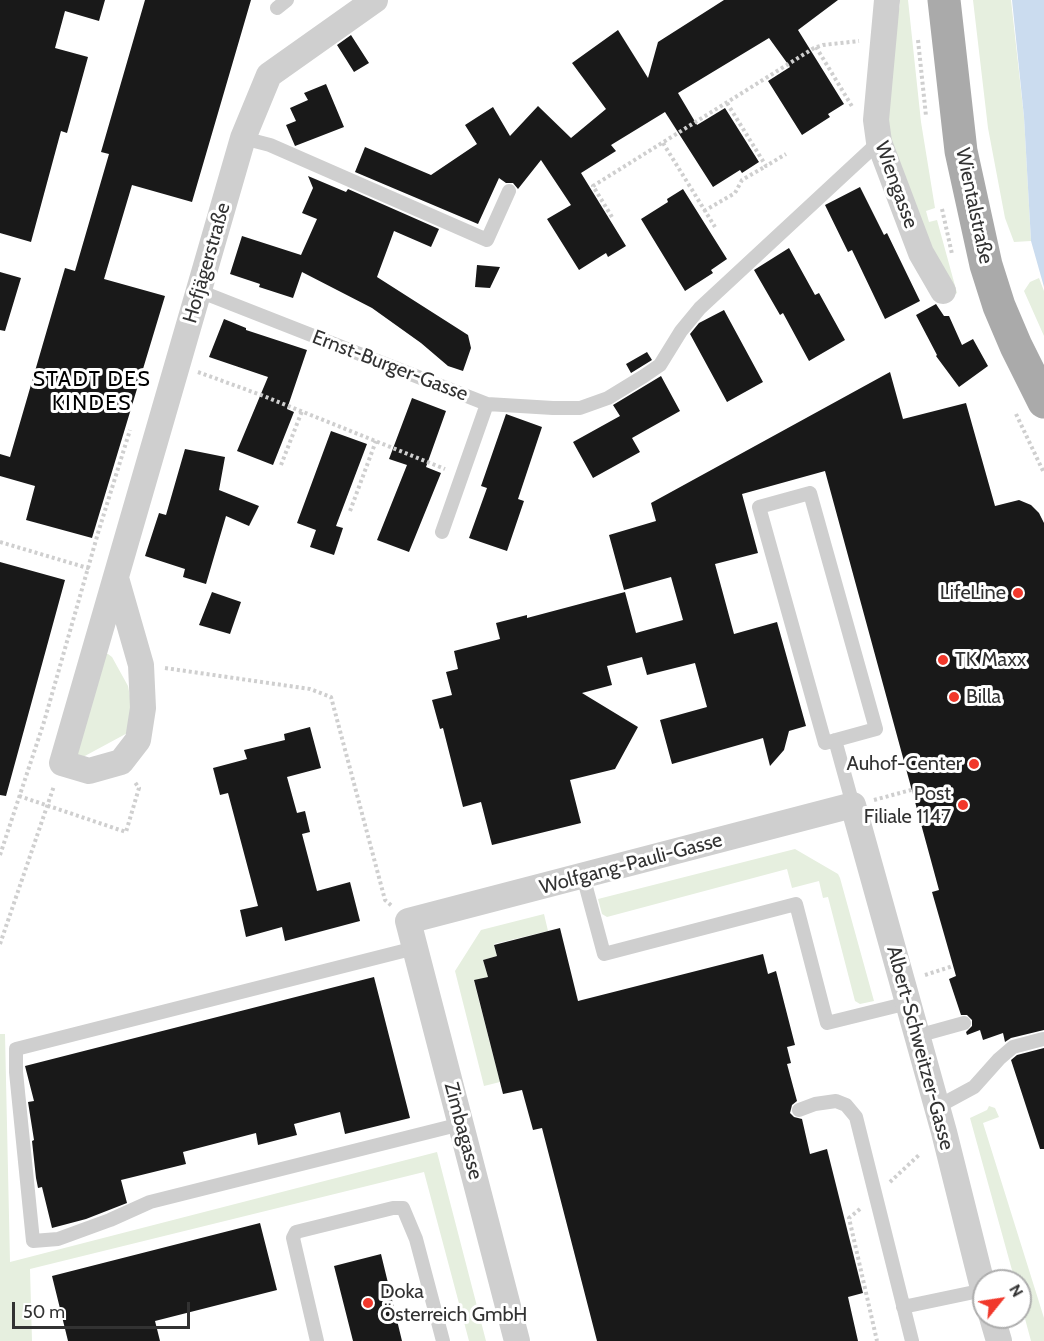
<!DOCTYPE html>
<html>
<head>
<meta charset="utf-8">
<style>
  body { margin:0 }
  #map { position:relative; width:1044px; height:1341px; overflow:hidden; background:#fff; font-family:Cabin,sans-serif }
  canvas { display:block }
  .north { position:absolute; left:972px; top:1269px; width:60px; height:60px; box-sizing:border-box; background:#fff; border:2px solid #adadad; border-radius:50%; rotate:60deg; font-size:16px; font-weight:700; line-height:24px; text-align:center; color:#323232 }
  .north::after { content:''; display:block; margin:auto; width:21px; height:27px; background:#f1382b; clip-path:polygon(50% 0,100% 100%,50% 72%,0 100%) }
  .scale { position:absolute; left:12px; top:1302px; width:178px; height:27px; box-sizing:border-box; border:3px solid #323232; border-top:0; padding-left:8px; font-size:18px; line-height:21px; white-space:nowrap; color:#323232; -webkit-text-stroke:4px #fff; paint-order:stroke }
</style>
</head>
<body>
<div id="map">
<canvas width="1044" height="1341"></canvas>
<div class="north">N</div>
<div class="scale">50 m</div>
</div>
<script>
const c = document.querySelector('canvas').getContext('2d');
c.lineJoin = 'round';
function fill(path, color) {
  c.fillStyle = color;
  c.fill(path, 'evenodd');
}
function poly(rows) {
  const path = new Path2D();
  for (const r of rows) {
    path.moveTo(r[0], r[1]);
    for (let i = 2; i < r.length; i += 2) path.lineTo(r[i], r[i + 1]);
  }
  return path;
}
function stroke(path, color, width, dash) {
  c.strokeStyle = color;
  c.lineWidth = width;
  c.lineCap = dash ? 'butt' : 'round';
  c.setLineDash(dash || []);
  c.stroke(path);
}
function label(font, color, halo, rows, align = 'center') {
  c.font = font + ' Cabin,sans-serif';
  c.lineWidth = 6;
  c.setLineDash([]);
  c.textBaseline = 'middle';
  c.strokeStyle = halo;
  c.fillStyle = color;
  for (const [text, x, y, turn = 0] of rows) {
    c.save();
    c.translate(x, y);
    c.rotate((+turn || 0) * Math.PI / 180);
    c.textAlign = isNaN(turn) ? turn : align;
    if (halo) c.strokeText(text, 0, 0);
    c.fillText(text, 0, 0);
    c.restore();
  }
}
const green = poly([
  [899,0,908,0,921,122,935,208,926,211,929,222,937,220,957,293,954,295,926,247,887,135,894,29,900,5],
  [973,0,1011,0,1024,117,1031,241,1014,242,1005,218,988,128],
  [1039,278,1044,291,1044,336,1024,291,1030,282],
  [103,654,108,654,112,657,128,686,135,724,133,730,83,757,78,757,74,747],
  [795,849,838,874,840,878,874,1001,860,1004,855,1001,828,897,823,898,819,881,792,888,787,869,607,917,602,914,598,899],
  [544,914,548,931,494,944,497,956,483,960,488,977,474,981,500,1082,484,1086,455,971,481,930],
  [0,1034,5,1034,10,1262,437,1152,486,1341,469,1341,424,1172,30,1269,32,1341,0,1341],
  [989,1106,995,1108,999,1117,983,1123,1044,1318,1044,1341,1031,1341,1020,1300,1020,1281,1015,1281,970,1118,987,1110]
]);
const water = poly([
  [1012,0,1044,0,1044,287,1031,241,1024,117]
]);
const building = poly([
  [0,0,105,0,99,21,65,11,55,48,88,57,67,133,61,131,31,242,0,233],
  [145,0,251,0,192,202,132,185,104,279,165,296,92,538,26,520,35,486,0,476,0,454,10,457,65,268,75,271,109,154,101,152],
  [724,0,838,0,798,30,844,104,828,114,830,117,802,135,768,81,790,67,769,38,678,93,697,125,725,108,759,162,742,173,740,170,713,187,665,112,611,145,616,151,581,173,626,246,608,257,606,253,579,270,547,219,571,205,541,160,518,189,513,183,506,183,499,178,478,224,355,172,365,147,431,175,477,144,465,125,493,107,510,136,538,106,571,138,606,109,572,63,618,30,648,78,658,42],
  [351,35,369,63,354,72,337,45],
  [326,84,344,127,295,146,286,125,296,121,290,108,308,100,304,93],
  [308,176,346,192,348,189,439,229,431,247,394,231,377,277,468,335,471,348,463,371,448,366,421,343,372,308,302,272,293,298,259,287,260,284,230,274,242,236,301,255,317,219,302,213,313,188],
  [860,187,884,235,887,233,920,301,885,319,852,250,848,252,825,205],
  [683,189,727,259,711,270,713,273,685,291,641,219,668,202,667,199],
  [789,248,815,295,819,293,845,340,809,361,783,313,780,315,754,270],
  [477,265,500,267,490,288,475,287],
  [0,272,21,278,5,331,0,330],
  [936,304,944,316,949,316,962,345,973,339,988,366,959,387,936,356,937,355,916,315],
  [724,310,763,382,727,402,690,334,699,323],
  [224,319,246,328,246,330,307,350,287,409,294,412,273,465,237,451,268,377,209,357],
  [647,352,652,360,631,373,626,364],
  [890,372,903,419,966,403,995,506,1019,500,1031,505,1039,513,1044,523,1044,1030,1011,1038,1005,1042,1003,1033,983,1040,980,1030,967,1035,966,1032,972,1026,972,1020,967,1015,961,1015,949,979,956,976,932,892,939,890,825,471,742,494,758,553,715,564,734,634,777,622,806,726,789,731,784,750,770,766,763,738,672,764,660,720,707,707,695,663,647,675,642,657,607,666,612,685,582,693,638,727,615,769,570,780,581,823,492,845,481,802,463,807,443,728,440,729,432,700,452,695,446,672,458,669,454,651,500,639,496,623,527,615,527,618,625,592,636,633,683,620,671,577,624,590,609,535,656,521,651,503],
  [661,376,680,411,632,438,640,452,593,478,573,442,620,416,613,405],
  [412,398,446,411,426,467,441,473,409,552,377,540,407,465,389,459],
  [506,414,542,427,518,499,524,501,507,551,469,538,487,488,481,486],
  [331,431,367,444,336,526,343,528,334,555,310,547,316,530,297,523],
  [185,449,225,457,219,490,259,506,249,526,226,516,206,584,183,577,185,569,145,556,159,513,166,515],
  [0,562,65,580,6,796,0,795],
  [212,592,241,602,230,634,199,625],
  [310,727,321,768,287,777,297,813,305,811,310,832,302,834,317,891,350,882,360,921,285,941,282,927,246,937,240,910,258,906,228,793,220,795,213,768,247,759,244,750,285,740,284,734],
  [560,928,578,1001,763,954,768,974,776,971,795,1045,787,1047,791,1063,787,1064,797,1101,792,1105,790,1113,794,1117,802,1119,810,1154,827,1149,863,1293,848,1297,858,1341,597,1341,542,1128,533,1130,522,1090,503,1094,474,980,488,977,483,960,497,956,494,945],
  [374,977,410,1118,345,1134,340,1112,294,1124,297,1135,258,1145,256,1133,183,1152,186,1164,121,1180,127,1203,86,1219,52,1228,42,1187,38,1188,36,1178,32,1141,34,1140,28,1102,34,1101,25,1066],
  [1044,1048,1044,1149,1040,1149,1011,1060,1017,1055],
  [260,1223,277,1290,155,1321,160,1341,68,1341,52,1276],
  [381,1254,402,1341,353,1341,334,1266]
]);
const path = poly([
  [918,40,926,116],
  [816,47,853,108],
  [727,103,766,166,786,154],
  [663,143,715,227],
  [942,209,952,254],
  [704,211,735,193,742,180,766,166],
  [612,217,593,186,814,48,823,45,859,41],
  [198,372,261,395,445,469],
  [1016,414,1044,473],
  [281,465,302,411],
  [350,511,376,441],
  [0,542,91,569],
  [165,668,310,689,331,697,385,900,392,906],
  [19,796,126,832,139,788,134,781],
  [874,800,911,790],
  [0,855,44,722,98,533,130,430],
  [0,944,54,786],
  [925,975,953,966],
  [890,1182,920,1154],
  [860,1209,849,1218,877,1341]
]);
const service = poly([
  [277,8,287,0],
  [243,138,270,145,487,240,509,191],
  [199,291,487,404,442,532],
  [487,404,553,408,580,408,608,398,644,376,660,365,681,331,700,308,879,142],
  [810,493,876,729,825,743,759,507,810,493],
  [835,740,853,805],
  [583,876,604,954,796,904,827,1023,908,1003],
  [415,948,16,1049,16,1072,33,1241,58,1239,110,1220,150,1202,461,1124],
  [917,1036,964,1023],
  [937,1107,974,1087,999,1059,1013,1047,1043,1039],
  [799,1110,815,1104,836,1101,846,1105,856,1117,912,1341],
  [903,1307,984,1290],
  [317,1341,293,1238,296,1232,393,1208,403,1208,416,1239,443,1341]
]);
const minor = poly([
  [887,0,876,120,879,142,921,253,943,291],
  [116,578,141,665,143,708,138,740,121,762,89,771,62,763,243,138,269,75,375,0],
  [992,1317,999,1341],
  [517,1341,408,921,853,805,944,1132,984,1292]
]);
const primary = poly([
  [944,0,961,151,986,265,999,306,1016,346,1044,402]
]);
const markers = [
  [1018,593,6,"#f1382b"],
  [943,660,6,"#f1382b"],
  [954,697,6,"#f1382b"],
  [974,764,6,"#f1382b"],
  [963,805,6,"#f1382b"],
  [368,1303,6,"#f1382b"]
];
const streetNames = [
  ["Wiengasse",896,185,70],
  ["Wientalstraße",974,206,78],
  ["Hofjägerstraße",207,263,-74],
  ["Ernst-Burger-Gasse",390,366,21],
  ["Wolfgang-Pauli-Gasse",631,864,-15],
  ["Albert-Schweitzer-Gasse",920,1048,75],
  ["Zimbagasse",463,1131,75]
];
const poiNames = [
  ["LifeLine",1006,593],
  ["TK Maxx",955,660,"left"],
  ["Billa",966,697,"left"],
  ["Auhof-Center",962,764],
  ["Post",951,794],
  ["Filiale 1147",951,817],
  ["Doka",380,1292,"left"],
  ["Österreich GmbH",380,1315,"left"]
];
const neighbourhoodNames = [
  ["STADT DES",92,380],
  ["KINDES",92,404]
];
fill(green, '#e6efdf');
fill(water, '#cbdcef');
fill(building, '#191919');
stroke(path, '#cfcfcf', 4, [3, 3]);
stroke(service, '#cfcfcf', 14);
stroke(minor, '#cfcfcf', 26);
stroke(primary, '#aaa', 33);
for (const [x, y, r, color] of markers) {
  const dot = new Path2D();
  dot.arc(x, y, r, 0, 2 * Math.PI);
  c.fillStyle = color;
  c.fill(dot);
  stroke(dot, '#fff', 2);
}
label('20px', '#323232', '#fff', streetNames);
label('20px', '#323232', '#fff', poiNames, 'right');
c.letterSpacing = '1.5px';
label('21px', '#000', '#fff', neighbourhoodNames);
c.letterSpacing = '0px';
</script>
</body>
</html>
